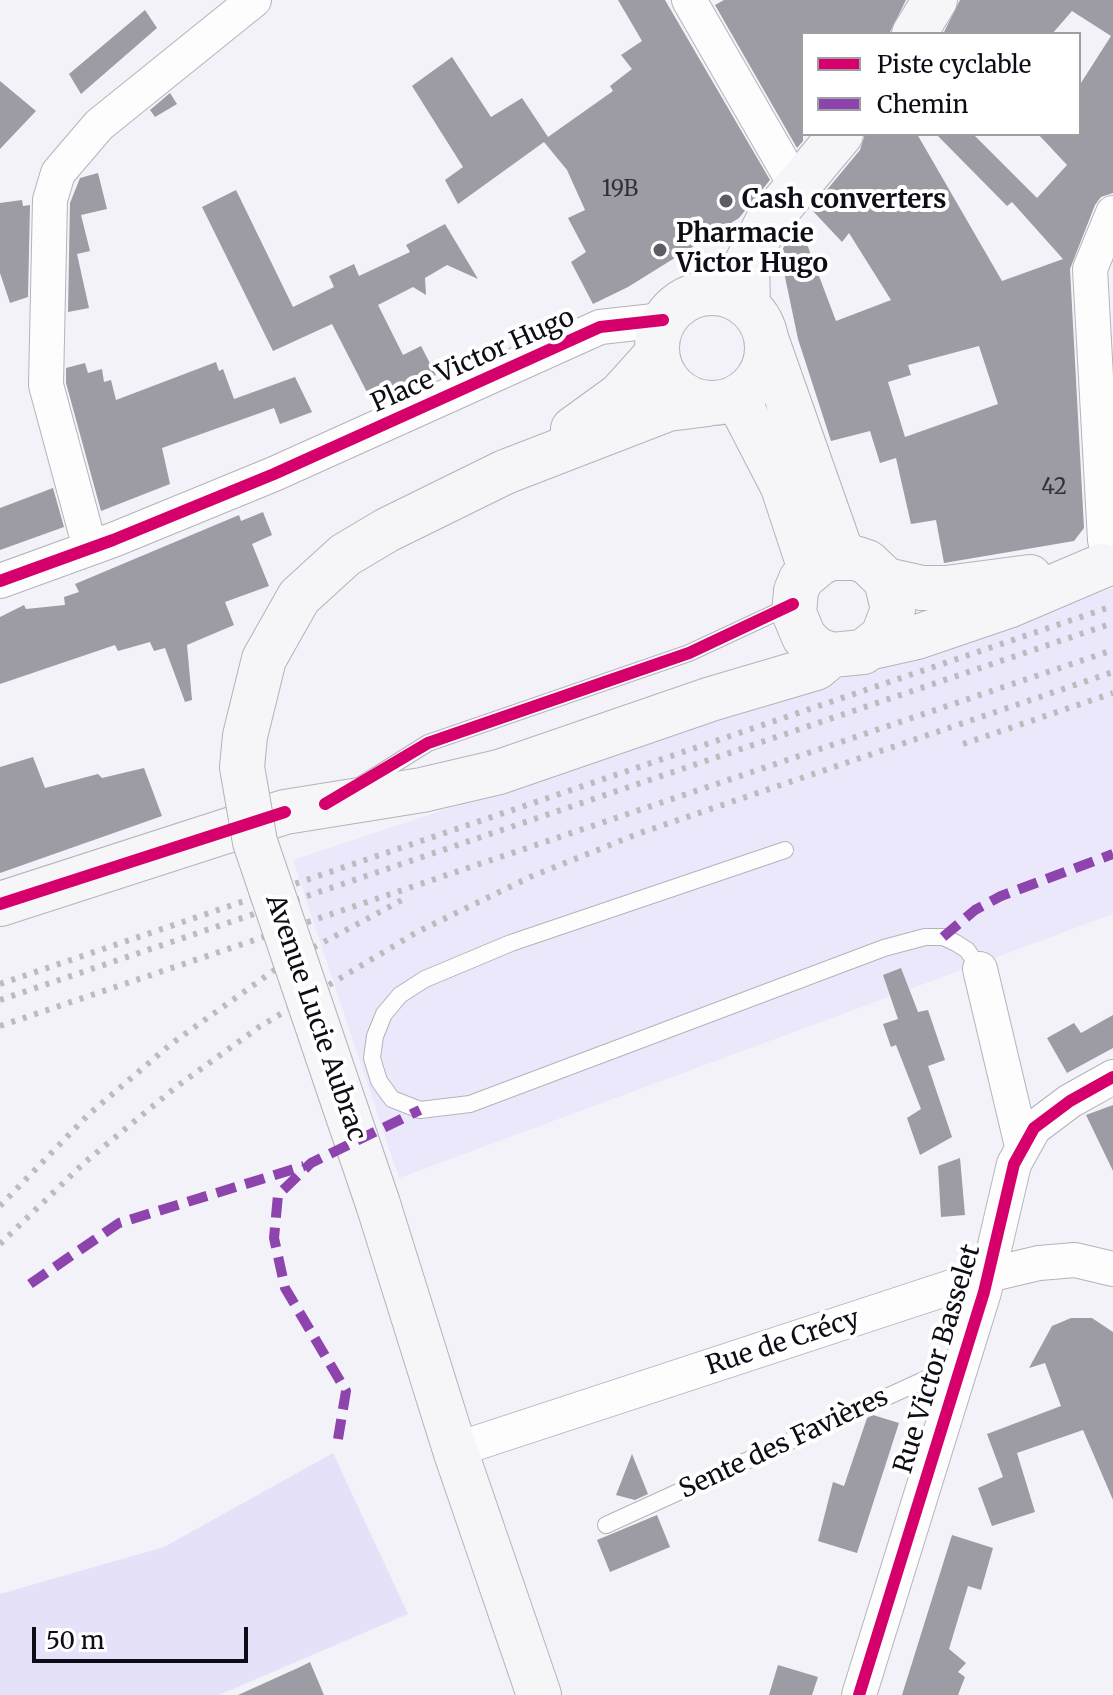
<!DOCTYPE html>
<html>
<head>
<meta charset="utf-8">
<style>
  body { margin:0 }
  #map { position:relative; width:1113px; height:1695px; overflow:hidden; background:#f3f2f8; font-family:Merriweather,serif }
  canvas { display:block }
  .legend { position:absolute; left:801px; top:32px; width:280px; height:104px; box-sizing:border-box; background:#fff; border:2px solid #9f9ea2; margin:0; padding:10px 14px; list-style:none; font-size:24px; color:#0e0c16 }
  .legend li { display:flex; align-items:center; gap:16px; height:40px }
  .legend b { width:40px; border:2px solid #9f9ea2 }
  .scale { position:absolute; left:32px; top:1627px; width:216px; height:36px; box-sizing:border-box; border:4px solid #0e0c16; border-top:0; padding-left:10px; font-size:24px; line-height:28px; white-space:nowrap; color:#0e0c16; -webkit-text-stroke:6px #fff; paint-order:stroke }
</style>
</head>
<body>
<div id="map">
<canvas width="1113" height="1695"></canvas>
<ul class="legend">
<li><b style="height:10px;background:#d6006c"></b>Piste cyclable</li>
<li><b style="height:10px;background:#8e44ad"></b>Chemin</li>
</ul>
<div class="scale">50 m</div>
</div>
<script>
const c = document.querySelector('canvas').getContext('2d');
c.lineJoin = 'round';
function fill(path, color) {
  c.fillStyle = color;
  c.fill(path, 'evenodd');
}
function poly(rows) {
  const path = new Path2D();
  for (const r of rows) {
    if (r.length === 3) {
      path.moveTo(r[0] + r[2], r[1]);
      path.arc(r[0], r[1], r[2], 0, 2 * Math.PI);
      continue;
    }
    path.moveTo(r[0], r[1]);
    for (let i = 2; i < r.length; i += 2) path.lineTo(r[i], r[i + 1]);
  }
  return path;
}
function stroke(path, color, width, dash) {
  c.strokeStyle = color;
  c.lineWidth = width;
  c.lineCap = dash ? 'butt' : 'round';
  c.setLineDash(dash || []);
  c.stroke(path);
}
function label(font, color, halo, rows, align = 'center') {
  c.font = font + ' Merriweather,serif';
  c.lineWidth = 8;
  c.setLineDash([]);
  c.textBaseline = 'middle';
  c.strokeStyle = halo;
  c.fillStyle = color;
  for (const [text, x, y, turn = 0] of rows) {
    c.save();
    c.translate(x, y);
    c.rotate((+turn || 0) * Math.PI / 180);
    c.textAlign = isNaN(turn) ? turn : align;
    if (halo) c.strokeText(text, 0, 0);
    c.fillText(text, 0, 0);
    c.restore();
  }
}
const built = poly([
  [1113,588,1113,914,399,1178,293,860]
]);
const green = poly([
  [333,1453,408,1614,219,1695,0,1695,0,1594,164,1547]
]);
const building = poly([
  [618,0,665,0,770,180,739,218,628,287,593,304,571,262,586,252,568,218,585,210,567,170,544,142,458,204,445,180,463,167,412,86,452,57,491,117,522,98,548,137,613,91,610,86,632,69,621,55,642,41],
  [724,0,906,0,889,34,803,34,803,141,797,148,715,5],
  [960,0,1113,0,1113,193,1101,197,1095,205,1070,269,1084,528,1074,541,944,563,936,520,911,524,896,458,880,463,870,431,831,441,798,339,780,253,799,223,836,321,891,300,849,233,842,242,811,209,860,150,865,134,917,134,1002,281,1063,259,1012,202,1007,206,936,134,973,134,1037,198,1067,165,1038,134,1079,134,1079,86,1111,36,1072,11,1052,34,943,34],
  [979,346,998,404,905,437,888,382,911,375,908,365],
  [145,10,157,28,81,94,69,74],
  [0,81,36,111,0,149],
  [170,93,177,104,155,117,150,110],
  [98,173,107,209,81,215,90,251,77,254,89,308,68,312,70,203,80,178],
  [236,190,293,307,334,287,329,276,354,264,359,276,410,252,406,245,445,224,478,279,447,265,425,278,426,295,413,287,378,305,403,355,421,346,436,375,373,404,332,324,273,351,202,207],
  [22,200,23,206,30,205,28,297,10,303,0,273,0,203],
  [216,362,219,371,223,369,234,399,295,377,312,412,280,424,274,408,162,448,170,484,101,511,66,383,66,368,85,363,88,373,102,369,104,382,111,380,116,400],
  [53,488,64,527,0,550,0,508],
  [263,512,272,535,252,544,269,586,225,602,234,625,187,645,192,700,185,702,165,648,154,651,150,642,118,651,115,645,0,684,0,617,24,605,26,609,65,605,64,597,79,592,75,584,239,515,241,521],
  [33,757,45,788,98,774,102,778,144,768,162,816,0,873,0,767],
  [901,968,918,1012,928,1010,945,1060,928,1066,952,1137,920,1155,907,1118,921,1109,896,1045,891,1047,883,1024,898,1019,883,975],
  [1113,1015,1113,1048,1067,1073,1047,1038,1074,1023,1081,1033],
  [1113,1105,1113,1171,1086,1115],
  [960,1158,965,1215,941,1217,938,1166],
  [1071,1318,1092,1318,1113,1332,1113,1500,1083,1430,1017,1453,1035,1512,992,1526,978,1488,1003,1477,987,1434,1061,1406,1045,1363,1029,1368,1052,1326],
  [873,1415,899,1423,857,1553,818,1541,833,1482,844,1486,867,1418],
  [632,1454,648,1494,635,1500,616,1495],
  [657,1515,670,1547,610,1572,597,1540],
  [952,1535,993,1548,981,1590,968,1586,949,1649,966,1663,958,1672,965,1677,958,1695,902,1695],
  [310,1662,324,1695,238,1695,300,1667],
  [778,1665,818,1677,812,1695,769,1695]
]);
const lane = poly([
  [361,785,428,743,689,653,792,605],
  [785,850,511,943,425,979,400,995,384,1014,375,1036,372,1058,379,1081,392,1099,420,1110,470,1104,884,948,925,937,943,937,956,943,967,950,980,969],
  [606,1525,961,1363]
]);
const street = poly([
  [689,0,796,186],
  [90,548,46,385,50,200,58,173,99,125,254,0],
  [1111,566,1105,540,1090,269,1113,213],
  [0,581,113,540,274,474,600,327,663,320],
  [980,969,1022,1146],
  [455,1450,988,1275,1039,1263,1075,1260,1113,1269],
  [859,1695,984,1292,1014,1164,1034,1128,1070,1101,1113,1077]
]);
const secondary = poly([
  [914,34,935,0],
  [712,348,55],
  [748,305,747,262,766,224,841,134],
  [767,341,843,557],
  [737,398,783,487,810,569],
  [573,429,620,395,656,355],
  [505,472,668,409,708,404],
  [886,580,922,588,946,588,1030,577],
  [872,647,917,637,1008,606,1102,566],
  [0,904,285,812,422,790,499,772,711,699,816,668,832,655,863,652,883,636,893,609,886,580,867,562,855,558,831,558,820,563,801,579,796,591,794,613,804,637,816,649,832,655],
  [378,1204,455,1450,539,1695]
]);
const rail = poly([
  [963,744,1113,693],
  [0,984,1113,606],
  [0,1000,1113,623],
  [0,1026,1113,650],
  [0,1206,88,1115,171,1044,283,964,402,900],
  [0,1244,84,1163,176,1087,259,1027,417,932,530,877,640,833,1113,672]
]);
const secondaryBridge = poly([
  [378,1204,255,842,242,767,245,736,264,659,299,597,345,555,387,530,505,472]
]);
const quiet = poly([
  [943,937,975,910,1001,896,1113,854],
  [30,1284,119,1223,304,1166],
  [338,1439,346,1391,285,1288,274,1238,278,1195,311,1163,420,1110]
]);
const cycleway = poly([
  [0,581,113,540,274,474,600,327,663,320],
  [325,804,428,743,689,653,793,604],
  [0,904,285,812],
  [859,1695,984,1292,1014,1164,1034,1128,1070,1101,1113,1077]
]);
const markers = [
  [726,201,8,"#5e5c65"],
  [660,250,8,"#5e5c65"]
];
const numberNames = [
  ["19B",620,190],
  ["42",1054,488]
];
const poiNames = [
  ["Cash converters",742,201],
  ["Pharmacie",676,235],
  ["Victor Hugo",676,265]
];
const streetNames = [
  ["Place Victor Hugo",473,361,-24],
  ["Avenue Lucie Aubrac",315,1018,71],
  ["Rue de Crécy",783,1343,-18],
  ["Rue Victor Basselet",938,1359,-73],
  ["Sente des Favières",784,1444,-25]
];
fill(built, '#ebe8fb');
fill(green, '#e5e1f9');
fill(building, '#9d9ba3');
stroke(lane, '#b4b3ba', 18);
stroke(street, '#b4b3ba', 36);
stroke(secondary, '#b4b3ba', 46);
stroke(lane, '#fdfdfe', 16);
stroke(street, '#fdfdfe', 34);
stroke(secondary, '#f6f5f8', 44);
stroke(rail, '#bcbbbd', 6, [4, 8]);
stroke(secondaryBridge, '#b4b3ba', 46, []);
stroke(secondaryBridge, '#f6f5f8', 44);
stroke(quiet, '#8e44ad', 10, [20, 10]);
stroke(cycleway, '#d6006c', 12);
for (const [x, y, r, color] of markers) {
  const dot = new Path2D();
  dot.arc(x, y, r, 0, 2 * Math.PI);
  c.fillStyle = color;
  c.fill(dot);
  stroke(dot, '#fff', 3);
}
label('22px', '#323039', null, numberNames);
label('bold 26px', '#0e0c16', '#fff', poiNames, 'left');
label('26px', '#0e0c16', '#fff', streetNames);
</script>
</body>
</html>
